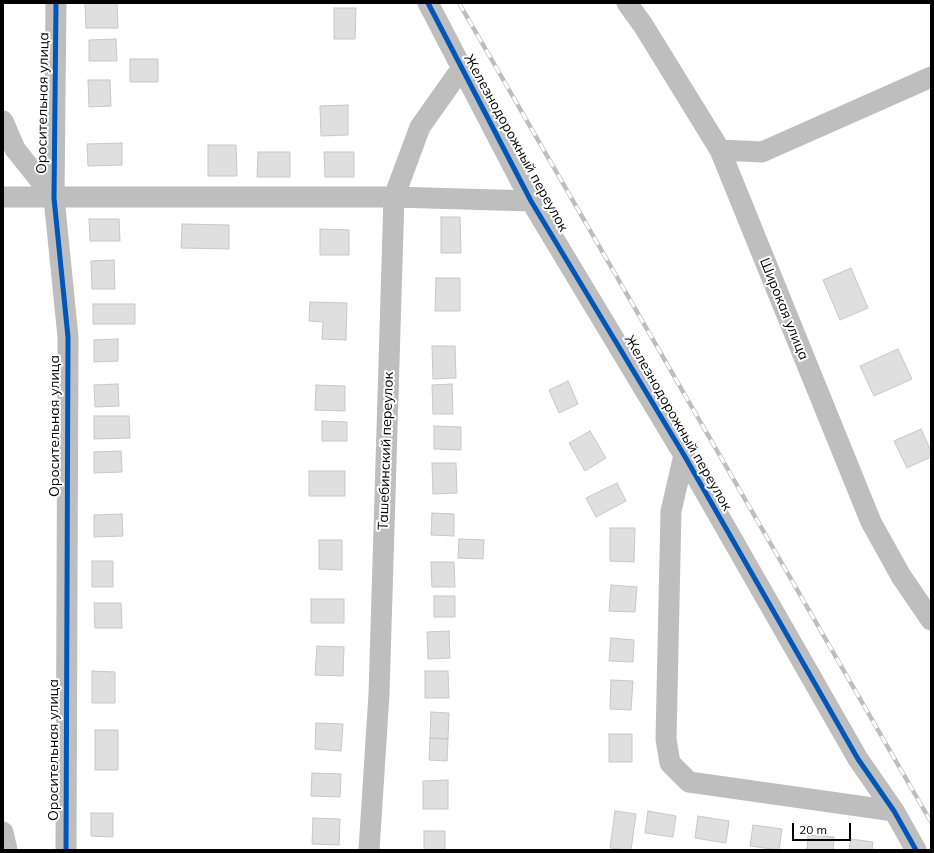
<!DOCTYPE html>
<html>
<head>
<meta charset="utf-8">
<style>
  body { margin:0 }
  #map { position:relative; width:934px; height:853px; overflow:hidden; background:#fff; font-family:Mulish,sans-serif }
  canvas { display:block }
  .frame { position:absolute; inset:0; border:4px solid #000; pointer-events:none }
  .scale { position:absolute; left:792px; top:823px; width:59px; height:18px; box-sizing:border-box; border:2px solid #000; border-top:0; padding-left:5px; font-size:12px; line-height:14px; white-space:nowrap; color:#000; -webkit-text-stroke:3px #fff; paint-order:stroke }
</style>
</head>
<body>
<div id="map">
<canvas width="934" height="853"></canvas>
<div class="frame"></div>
<div class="scale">20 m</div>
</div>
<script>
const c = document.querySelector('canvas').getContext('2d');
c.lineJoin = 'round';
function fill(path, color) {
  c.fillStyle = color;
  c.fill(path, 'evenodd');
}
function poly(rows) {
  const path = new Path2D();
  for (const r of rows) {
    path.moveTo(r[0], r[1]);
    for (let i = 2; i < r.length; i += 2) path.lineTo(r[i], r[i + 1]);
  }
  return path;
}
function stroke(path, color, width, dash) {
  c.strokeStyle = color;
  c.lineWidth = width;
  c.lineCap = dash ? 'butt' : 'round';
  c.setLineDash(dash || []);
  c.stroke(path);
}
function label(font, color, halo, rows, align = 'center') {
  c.font = font + ' Mulish,sans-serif';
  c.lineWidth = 4;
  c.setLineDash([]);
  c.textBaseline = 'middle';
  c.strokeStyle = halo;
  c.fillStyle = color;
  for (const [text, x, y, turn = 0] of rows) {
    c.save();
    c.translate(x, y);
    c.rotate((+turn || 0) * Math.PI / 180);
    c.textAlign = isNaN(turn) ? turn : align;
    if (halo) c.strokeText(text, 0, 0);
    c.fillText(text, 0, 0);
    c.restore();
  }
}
const building = poly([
  [85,3,117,3,118,28,86,28,85,3],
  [334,8,356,8,355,39,334,39,334,8],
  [116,39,117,61,89,61,89,40,116,39],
  [130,59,158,59,158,82,130,82,130,59],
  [88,80,110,80,111,106,89,107,88,80],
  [348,105,348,135,321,136,320,106,348,105],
  [122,143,122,165,88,166,87,144,122,143],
  [208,145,236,145,237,176,208,176,208,145],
  [258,152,290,152,290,177,257,177,258,152],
  [324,152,354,152,354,177,325,177,324,152],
  [441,217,460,217,461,253,441,253,441,217],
  [89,219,119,219,120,241,90,241,89,219],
  [182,224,229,225,229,249,181,248,182,224],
  [320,229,349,230,349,255,320,255,320,229],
  [114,260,115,289,92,289,91,261,114,260],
  [851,268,868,308,840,320,823,280,851,268],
  [436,278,460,278,460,311,435,311,436,278],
  [310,302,347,303,346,340,322,339,323,322,309,321,310,302],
  [93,304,135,304,135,324,93,324,93,304],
  [118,339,118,361,94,362,94,340,118,339],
  [432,346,455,346,456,378,433,379,432,346],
  [898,349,912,379,874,396,860,366,898,349],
  [568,381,578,404,559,413,549,390,568,381],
  [118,384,119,406,95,407,94,385,118,384],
  [452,384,453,414,433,414,432,385,452,384],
  [316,385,345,386,345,411,315,410,316,385],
  [94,416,129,416,130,438,94,439,94,416],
  [322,421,347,422,347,441,322,441,322,421],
  [434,426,461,427,461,450,434,449,434,426],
  [921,429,931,451,931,457,907,468,894,441,921,429],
  [590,431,606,458,585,471,569,443,590,431],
  [121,451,122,472,94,473,94,452,121,451],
  [432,463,456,463,457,493,433,494,432,463],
  [309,471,345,471,345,496,309,496,309,471],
  [617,483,626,501,596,517,586,498,617,483],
  [432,513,454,514,454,536,431,535,432,513],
  [122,514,123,536,94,537,94,515,122,514],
  [610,528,635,528,634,562,610,561,610,528],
  [459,539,484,540,483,559,458,558,459,539],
  [319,540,342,540,342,570,319,569,319,540],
  [92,561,113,561,113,587,92,587,92,561],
  [431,562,454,562,455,587,432,587,431,562],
  [611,585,637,587,635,612,609,611,611,585],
  [434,596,455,596,455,617,434,617,434,596],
  [311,599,344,599,344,623,311,623,311,599],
  [94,603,121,603,122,628,95,628,94,603],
  [449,631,450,658,428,659,427,632,449,631],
  [611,638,634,640,633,662,609,661,611,638],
  [317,646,344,647,343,676,315,675,317,646],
  [92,671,115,672,115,703,92,703,92,671],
  [425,671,448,671,449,698,425,698,425,671],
  [611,680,633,681,631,710,610,709,611,680],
  [431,712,449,713,448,739,430,738,431,712],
  [316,723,343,724,341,751,315,749,316,723],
  [95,730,118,730,118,770,95,770,95,730],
  [609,734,632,734,632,762,609,762,609,734],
  [430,738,448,739,447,761,429,760,430,738],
  [312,773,341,774,340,797,311,796,312,773],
  [448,780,448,809,423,809,423,781,448,780],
  [615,811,636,814,631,850,610,848,615,811],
  [648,811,676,816,673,837,645,833,648,811],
  [91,813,113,813,113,837,91,836,91,813],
  [698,816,729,821,726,843,695,838,698,816],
  [313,818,340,819,339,845,312,844,313,818],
  [753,825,782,829,779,850,750,846,753,825],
  [424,831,445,831,445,850,424,850,424,831],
  [808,835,834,837,833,850,807,850,808,835],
  [851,839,873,842,872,850,849,850,851,839]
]);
const minor = poly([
  [56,3,54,198,68,337,66,850],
  [428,3,531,201,684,455,858,759,894,811,916,850],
  [627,3,643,25,720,150,871,522,901,576,931,620],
  [3,121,15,149,54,198],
  [720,150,762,152,931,77],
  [3,197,394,197,531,201],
  [684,455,671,511,666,739,670,763,689,782,894,811],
  [3,832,7,850],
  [369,850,379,694,394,197,420,127,461,69]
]);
const rail = poly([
  [459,3,931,822]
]);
const cycleway = poly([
  [56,3,54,198,68,337,66,850],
  [428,3,531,201,684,455,858,759,894,811,916,850]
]);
const streetNames = [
  ["Оросительная улица",43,103,-89],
  ["Железнодорожный переулок",516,143,61],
  ["Широкая улица",784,309,68],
  ["Железнодорожный переулок",678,423,60],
  ["Оросительная улица",55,426,-90],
  ["Ташебинский переулок",386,451,-88],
  ["Оросительная улица",54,750,-90]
];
fill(building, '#dfdfdf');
stroke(building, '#c7c7c7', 1);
stroke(minor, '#bebebe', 21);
stroke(rail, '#bebebe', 4.5);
stroke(rail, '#fff', 3, [9]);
stroke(cycleway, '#0057b8', 5);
label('14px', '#000', '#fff', streetNames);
</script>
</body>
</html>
